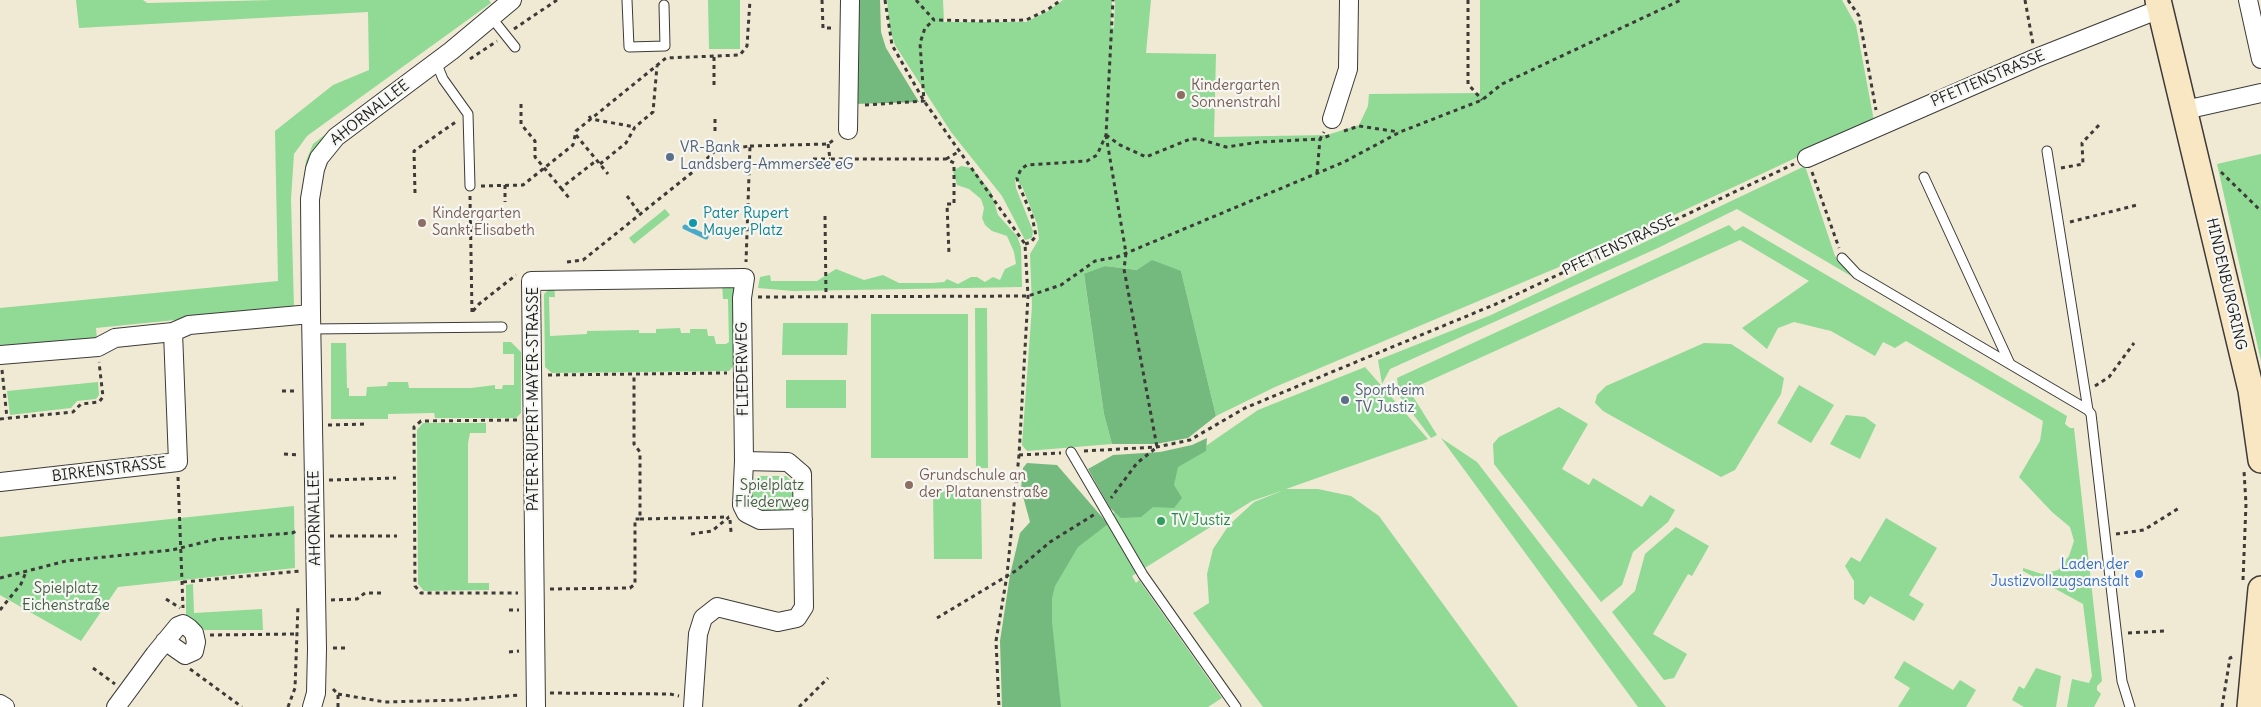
<!DOCTYPE html>
<html>
<head>
<meta charset="utf-8">
<style>
  body { margin:0 }
  canvas { display:block; background:#f0e9d4 }
</style>
</head>
<body>
<canvas width="2261" height="707"></canvas>
<script>
const c = document.querySelector('canvas').getContext('2d');
c.lineJoin = 'round';
function fill(path, color) {
  c.fillStyle = color;
  c.fill(path, 'evenodd');
}
function poly(rows) {
  const path = new Path2D();
  for (const r of rows) {
    path.moveTo(r[0], r[1]);
    for (let i = 2; i < r.length; i += 2) path.lineTo(r[i], r[i + 1]);
  }
  return path;
}
function stroke(path, color, width, dash) {
  c.strokeStyle = color;
  c.lineWidth = width;
  c.lineCap = dash ? 'butt' : 'round';
  c.setLineDash(dash || []);
  c.stroke(path);
}
function label(font, color, halo, rows, align = 'center') {
  c.font = font + ' Delius,sans-serif';
  c.lineWidth = 4.5;
  c.setLineDash([]);
  c.textBaseline = 'middle';
  c.strokeStyle = halo;
  c.fillStyle = color;
  for (const [text, x, y, turn = 0] of rows) {
    c.save();
    c.translate(x, y);
    c.rotate((+turn || 0) * Math.PI / 180);
    c.textAlign = isNaN(turn) ? turn : align;
    if (halo) c.strokeText(text, 0, 0);
    c.fillText(text, 0, 0);
    c.restore();
  }
}
const green = poly([
  [76,0,143,0,147,3,274,0,489,0,491,3,307,136,294,154,291,199,294,308,96,328,97,340,0,350,0,308,278,281,275,131,333,85,369,70,368,12,79,28],
  [708,0,740,0,740,49,709,49],
  [887,0,943,0,944,22,1026,22,1048,11,1063,0,1112,0,1111,27,1114,28,1115,0,1151,0,1146,53,1216,54,1214,137,1327,135,1359,125,1368,106,1369,94,1480,93,1480,0,1842,0,1856,25,1874,121,1604,248,1275,387,1216,416,1181,271,1137,270,1105,266,1084,275,1104,414,1112,444,1027,451,1022,445,1032,306,1030,254,1039,239,1037,224,1022,186,1015,179,1016,188,1033,231,1032,238,1025,240,1002,196,951,132,895,45,890,30],
  [390,84,394,90,324,145,306,309,301,309,301,201,306,161,313,144],
  [2261,154,2261,361,2217,164],
  [961,166,972,168,991,192,998,215,1017,236,1021,247,1022,287,793,291,758,288,760,277,770,275,771,281,817,281,836,269,864,280,883,275,899,283,932,283,944,282,947,279,958,284,971,277,977,277,985,282,993,277,1000,280,1005,269,1016,264,1014,252,1007,236,992,231,985,225,982,218,984,208,981,199,969,189,957,185,953,171],
  [1805,166,1835,256,1851,276,1737,209,1660,247,1390,369,1382,384,1378,360,1491,315],
  [665,209,670,215,634,244,629,238],
  [1729,225,1735,231,1743,226,2067,416,2065,424,2070,428,2074,428,2102,681,2097,686,2097,690,2101,694,2094,707,2067,707,2072,679,2089,683,2092,676,2083,604,2023,571,2023,568,2042,574,2058,570,2069,556,2074,541,2070,527,2052,512,2019,477,2040,441,2043,421,1906,341,1895,348,1883,342,1875,356,1831,331,1794,322,1778,328,1767,349,1742,328,1809,281,1740,240,1409,390,1437,435,1431,438,1394,389,1398,385,1397,378],
  [722,282,728,282,735,288,735,364,729,371,552,373,545,367,544,294,554,284,555,297,549,297,550,336,587,334,587,331,639,330,639,333,656,333,656,329,680,328,681,333,690,333,690,329,707,329,708,336,714,336,716,344,726,344,729,342,728,299,723,299],
  [975,308,987,308,988,468,976,468],
  [871,314,968,314,968,458,871,458],
  [783,323,848,323,847,355,782,355],
  [503,342,511,342,521,352,521,413,516,418,435,418,434,413,388,414,388,419,331,419,331,343,346,343,347,388,349,388,349,396,366,396,367,387,387,386,388,382,408,382,409,388,471,388,495,385,495,389,502,389,503,385,514,385,514,354,503,354],
  [1704,343,1731,344,1784,378,1781,394,1735,470,1721,477,1603,411,1595,403,1597,395,1606,386],
  [1365,367,1428,439,1286,489,1318,489,1351,496,1379,516,1518,707,1263,707,1193,613,1209,603,1207,574,1213,549,1229,525,1254,502,1284,490,1252,501,1132,576,1136,583,1139,580,1222,698,1208,707,1045,707,1044,595,1075,542,1168,472,1258,410],
  [786,380,846,380,846,408,786,408],
  [98,382,99,395,96,399,77,401,71,408,10,415,7,391],
  [1799,385,1834,405,1811,443,1777,423],
  [1559,407,1588,424,1562,469,1589,485,1593,478,1642,507,1650,495,1675,510,1668,522,1633,552,1622,585,1601,602,1494,464,1493,444,1499,437],
  [1846,415,1865,417,1876,425,1860,459,1830,444],
  [423,423,486,423,486,433,470,433,468,443,468,583,489,583,489,590,424,591,418,584,417,430],
  [1441,438,1477,462,1666,707,1638,707],
  [758,476,786,476,797,486,797,503,786,514,758,514,747,503,747,487],
  [933,491,981,491,982,559,934,559],
  [294,506,295,568,118,587,81,641,0,595,0,537],
  [1886,518,1937,548,1909,595,1924,604,1914,621,1870,596,1864,605,1854,599,1854,581,1845,566,1851,557,1860,562],
  [1676,527,1709,546,1692,576,1688,574,1653,634,1687,654,1674,678,1664,680,1612,612,1635,591,1645,554],
  [193,584,194,613,262,609,263,630,204,630,186,615,186,585],
  [1904,661,1953,690,1960,680,1976,690,1966,707,1898,707,1910,688,1894,678],
  [2036,668,2061,676,2056,707,2024,707,2012,700,2019,686,2024,689]
]);
const forest = poly([
  [856,0,880,0,881,32,886,48,919,102,854,104],
  [1152,260,1181,271,1216,416,1188,438,1156,444,1112,444,1104,414,1084,274,1105,266,1137,270],
  [1207,438,1206,451,1178,467,1174,485,1182,498,1174,508,1153,507,1141,517,1121,518,1110,508,1088,469,1113,455,1160,452,1192,445],
  [1027,463,1057,465,1108,524,1078,547,1055,586,1052,598,1052,622,1061,707,1002,707,1000,641,1010,575,1020,533,1030,522,1021,489,1023,468]
]);
const stream = poly([
  [685,227,706,237]
]);
const path = poly([
  [822,0,823,28,834,28],
  [885,0,892,45,924,101,1025,244,1028,296,1019,455,1007,575,996,641,999,707],
  [916,0,934,20,984,21,1026,20,1047,10,1061,0],
  [1468,0,1468,84,1482,100],
  [1848,0,1859,16,1876,110],
  [2025,0,2033,44],
  [514,29,557,0],
  [714,57,714,87],
  [470,59,497,41],
  [521,104,521,124,535,141,535,157,561,188,597,160],
  [865,105,924,101,920,43,925,28,934,20],
  [589,116,591,119,635,127],
  [715,119,715,131],
  [1344,131,1359,126,1399,132],
  [576,135,608,174],
  [1106,135,1126,253,1124,269,1157,447,1137,463,1111,498],
  [1106,135,1120,145,1146,157,1190,139,1199,139,1226,147,1260,142,1320,139,1324,132],
  [828,144,830,159,946,159,954,163,954,204,947,204,949,254],
  [750,146,828,144,835,139],
  [813,159,830,159],
  [946,159,960,151],
  [600,164,626,143,635,127,653,112,657,66],
  [2061,168,2083,164,2082,143,2100,124],
  [1812,172,1839,248],
  [2221,172,2261,211],
  [1317,173,1320,139,1331,135],
  [505,185,505,202],
  [481,186,523,185,573,145,576,131,666,58,740,55,747,46,750,0],
  [561,188,569,198],
  [415,193,414,151,457,121],
  [470,196,472,313],
  [627,196,640,214],
  [825,216,826,296],
  [2070,222,2137,205],
  [471,228,477,228],
  [1025,244,1031,242,1036,236,1032,216,1018,183,1017,178,1021,169,1027,165,1087,161,1097,155,1106,135,1113,0],
  [567,262,583,260,694,171,715,151,750,146,746,262],
  [758,297,1028,296,1061,285,1095,261,1117,257,1344,162,1400,132,1482,100,1502,84,1681,0],
  [473,311,479,304,516,275],
  [2,370,7,418],
  [548,375,727,373],
  [2095,386,2109,377,2134,343],
  [282,391,297,391],
  [0,419,73,412,81,404,99,402,103,397,99,362],
  [517,420,421,421,414,427,415,586,421,593,518,593],
  [328,425,368,424],
  [1084,451,1157,447,1190,440,1245,408,1496,304,1794,164],
  [284,454,299,455],
  [1019,455,1061,453],
  [178,477,183,608],
  [329,480,396,478],
  [640,519,729,517],
  [730,520,731,532],
  [691,534,712,531,729,517],
  [2116,534,2144,530,2179,508],
  [330,536,397,536],
  [0,578,66,561,172,550,217,539,292,533,299,530],
  [2243,580,2246,504,2244,471],
  [183,582,301,571],
  [550,589,630,588,635,584,635,519,640,519,640,452,634,444,634,374],
  [166,599,180,608],
  [331,600,357,599,365,593,383,593],
  [0,610,21,584,26,572],
  [509,610,519,610],
  [937,618,1017,570,1050,542,1095,514],
  [2128,633,2165,631],
  [210,635,296,634],
  [333,648,346,648],
  [509,652,519,651],
  [93,668,115,684],
  [190,669,242,707],
  [333,689,338,694,338,707],
  [550,693,670,694,679,696],
  [338,694,385,702,461,700,519,695],
  [288,707,295,688,298,605],
  [799,707,828,678],
  [2222,707,2230,658,2235,656]
]);
const service = poly([
  [627,0,629,47,665,46,664,5],
  [491,17,515,47],
  [436,62,443,79,468,114,470,186],
  [2047,151,2088,410,2091,414,2122,681,2130,707],
  [1924,177,2010,364],
  [1842,258,1857,274,2088,410],
  [311,329,502,327],
  [1071,452,1143,575,1236,707]
]);
const minor = poly([
  [2248,0,2261,59],
  [2185,110,2261,93],
  [1332,119,1348,69,1349,0],
  [848,130,850,0],
  [1807,158,2036,58,2160,9],
  [0,355,98,347,115,338,173,332,189,325,311,314],
  [744,461,742,505,746,513,760,520,803,519],
  [0,482,178,462,173,332],
  [0,704,5,707],
  [116,707,155,654,178,626,183,624,189,628,194,633,196,642,194,651,185,655,165,641],
  [312,707,316,693,317,649,311,314,310,199,315,169,319,158,336,137,451,51,512,0],
  [536,707,531,281,745,278,742,298,744,461,788,462,802,474,804,607,797,618,778,622,717,607,703,618,698,634,693,707]
]);
const secondary = poly([
  [2158,0,2251,390,2261,460],
  [2250,707,2261,589]
]);
const markers = [
  [1181,95,5,"#8d6e63"],
  [670,157,5,"#5c6f8a"],
  [422,223,5,"#8d6e63"],
  [693,223,5,"#0f9aa8"],
  [1345,400,5,"#5c6f8a"],
  [909,485,5,"#8d6e63"],
  [1161,521,5,"#2e9e5b"],
  [2139,574,5,"#3f7fe0"]
];
const streetNames = [
  ["PFETTENSTRASSE",1988,79,-23],
  ["AHORNALLEE",370,113,-38],
  ["PFETTENSTRASSE",1619,246,-25],
  ["HINDENBURGRING",2226,284,77],
  ["FLIEDERWEG",743,369,-91],
  ["PATER-RUPERT-MAYER-STRASSE",534,399,-90],
  ["BIRKENSTRASSE",109,470,-7],
  ["AHORNALLEE",315,518,-91]
];
const educationNames = [
  ["Kindergarten",1191,86],
  ["Sonnenstrahl",1191,103],
  ["Kindergarten",432,214],
  ["Sankt Elisabeth",432,231],
  ["Grundschule an",919,476],
  ["der Platanenstraße",919,493]
];
const serviceNames = [
  ["VR-Bank",680,148],
  ["Landsberg-Ammersee eG",680,165],
  ["Sportheim",1355,391],
  ["TV Justiz",1355,408]
];
const cultureNames = [
  ["Pater Rupert",703,214],
  ["Mayer Platz",703,231]
];
const parkNames = [
  ["Spielplatz",772,486],
  ["Fliederweg",772,503],
  ["Spielplatz",66,589],
  ["Eichenstraße",66,606]
];
const leisureNames = [
  ["TV Justiz",1171,521]
];
const shopNames = [
  ["Laden der",2129,565],
  ["Justizvollzugsanstalt",2129,582]
];
fill(green, '#90da95');
fill(forest, '#74ba7e');
stroke(stream, '#49a9c8', 5);
stroke(service, '#3c3b38', 11);
stroke(minor, '#3c3b38', 20);
stroke(secondary, '#3c3b38', 28);
stroke(path, '#3c3b38', 3, [4, 4]);
stroke(service, '#fff', 9);
stroke(minor, '#fff', 18);
stroke(secondary, '#f9e7c3', 25);
for (const [x, y, r, color] of markers) {
  const dot = new Path2D();
  dot.arc(x, y, r, 0, 2 * Math.PI);
  c.fillStyle = color;
  c.fill(dot);
  stroke(dot, '#f6f6f2', 2);
}
label('15px', '#1c1c1c', '#f6f6f2', streetNames);
label('15px', '#785e54', '#f6f6f2', educationNames, 'left');
label('15px', '#4e5e75', '#f6f6f2', serviceNames, 'left');
label('15px', '#0d838f', '#f6f6f2', cultureNames, 'left');
label('15px', '#455e46', '#f6f6f2', parkNames);
label('15px', '#27864d', '#f6f6f2', leisureNames, 'left');
label('15px', '#366cbe', '#f6f6f2', shopNames, 'right');
</script>
</body>
</html>
